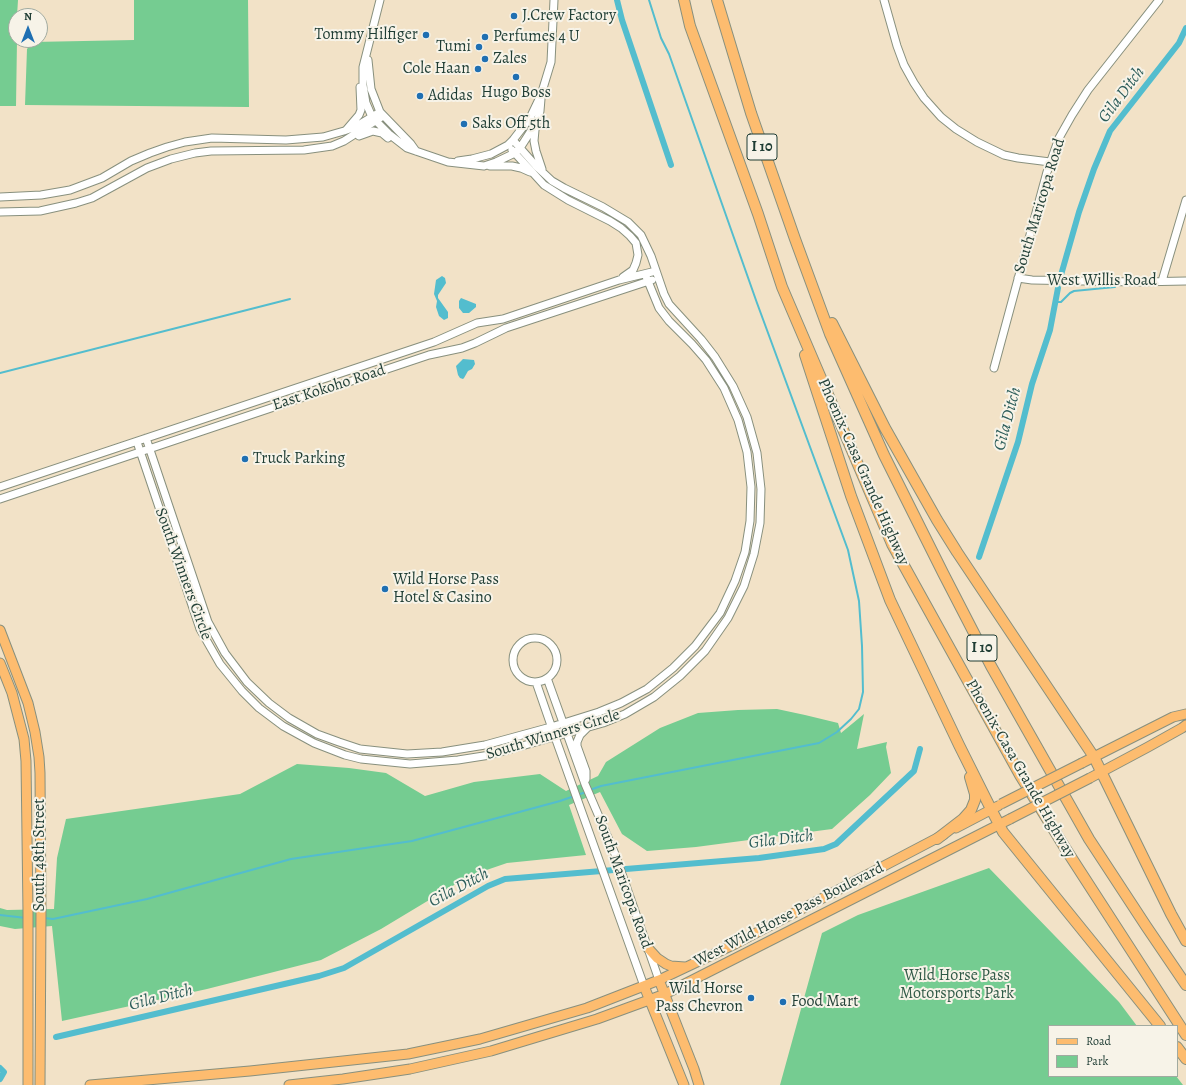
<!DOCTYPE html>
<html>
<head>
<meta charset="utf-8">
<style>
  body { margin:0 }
  #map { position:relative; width:1186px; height:1085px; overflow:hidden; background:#f2e2c7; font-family:Alegreya,serif }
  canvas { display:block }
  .legend { position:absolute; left:1048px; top:1025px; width:130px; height:52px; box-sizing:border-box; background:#f7f3e8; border:1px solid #a1aaa0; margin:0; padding:5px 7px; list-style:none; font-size:12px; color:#1f3d34 }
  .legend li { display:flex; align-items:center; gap:8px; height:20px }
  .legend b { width:20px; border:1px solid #a1aaa0 }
  .north { position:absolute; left:8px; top:8px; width:40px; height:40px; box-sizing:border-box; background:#f7f3e8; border:1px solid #a1aaa0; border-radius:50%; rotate:0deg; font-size:11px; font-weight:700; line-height:16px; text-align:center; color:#1f3d34 }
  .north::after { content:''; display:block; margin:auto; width:14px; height:18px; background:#1f6fb2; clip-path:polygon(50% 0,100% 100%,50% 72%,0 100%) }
</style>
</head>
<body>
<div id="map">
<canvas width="1186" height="1085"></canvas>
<ul class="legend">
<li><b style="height:5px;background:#fdbc6f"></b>Road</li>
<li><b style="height:11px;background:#75cc91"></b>Park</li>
</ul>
<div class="north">N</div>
</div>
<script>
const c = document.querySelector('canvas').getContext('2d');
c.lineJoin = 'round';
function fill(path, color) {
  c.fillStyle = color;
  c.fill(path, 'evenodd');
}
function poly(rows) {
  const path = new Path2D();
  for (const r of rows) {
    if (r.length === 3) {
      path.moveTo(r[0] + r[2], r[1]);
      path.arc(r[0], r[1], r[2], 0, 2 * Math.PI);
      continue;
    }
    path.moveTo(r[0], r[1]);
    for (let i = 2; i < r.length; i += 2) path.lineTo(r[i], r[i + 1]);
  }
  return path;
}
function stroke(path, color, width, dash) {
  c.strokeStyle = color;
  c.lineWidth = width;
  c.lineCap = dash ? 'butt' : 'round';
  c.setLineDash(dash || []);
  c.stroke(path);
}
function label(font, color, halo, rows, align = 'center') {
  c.font = font + ' Alegreya,serif';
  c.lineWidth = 4;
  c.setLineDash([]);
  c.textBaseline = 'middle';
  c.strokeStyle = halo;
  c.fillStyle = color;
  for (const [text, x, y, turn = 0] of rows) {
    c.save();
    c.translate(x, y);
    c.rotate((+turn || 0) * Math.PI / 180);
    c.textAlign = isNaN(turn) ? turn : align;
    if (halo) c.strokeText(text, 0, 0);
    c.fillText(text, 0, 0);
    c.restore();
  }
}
const green = poly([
  [0,0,18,0,17,16,16,16,16,40,17,40,16,106,0,106],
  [134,0,248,0,249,107,25,105,27,49,33,42,134,40],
  [777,709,805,715,838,723,841,733,864,714,857,749,887,742,886,747,891,773,870,795,832,829,696,847,647,851,622,834,600,792,569,805,586,855,507,863,469,876,381,929,321,960,207,989,62,1021,52,926,15,929,0,926,0,908,7,910,54,909,57,858,66,819,240,794,297,764,349,768,386,773,425,796,474,782,540,774,566,791,598,776,606,762,660,728,698,713,738,710],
  [989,868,1119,1002,1137,1026,1049,1026,1049,1076,1176,1076,1183,1085,780,1085,822,933,858,915]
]);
const water = poly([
  [442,276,445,278,446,283,438,295,438,298,448,312,448,318,444,320,439,316,436,307,437,301,434,294,436,280],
  [461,298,476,304,476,307,469,313,463,313,459,308,459,301],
  [463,359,474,360,475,364,472,369,468,371,464,378,463,379,460,378,458,375,456,366]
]);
const stream = poly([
  [1055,302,1061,302,1070,293,1074,291,1115,287],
  [0,373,290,299],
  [590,790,601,786,819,743,837,732,851,719,859,709,863,692,862,646,859,601,848,550,757,303,669,54,661,38,649,0],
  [0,915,26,918],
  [44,918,53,919,147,899,291,859,412,841,560,801,586,792]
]);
const canal = poly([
  [617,0,622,20,671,165],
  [1061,275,1079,212,1094,169,1110,131,1179,43,1186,28],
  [979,557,1018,442,1032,384,1050,330,1058,288],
  [56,1037,319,976,344,968,488,886,505,879,759,858,824,849,836,844,914,771,920,749],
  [0,1068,4,1072,0,1079]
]);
const minor = poly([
  [380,0,363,67,363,85,366,103,372,117,389,134,407,148,448,162,484,166,496,162,515,153,520,148,538,120],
  [884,0,897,46,904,65,914,83,924,98,941,117,956,129,977,142,1004,155,1018,158,1050,162],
  [368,60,371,89,380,112,411,144,416,151],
  [541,99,540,111,535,130,534,141,536,151,542,169],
  [347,129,359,115,361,110,360,87],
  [359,136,373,131,382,133,388,138],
  [512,150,544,185,568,200,610,221,621,228,630,236,636,243,638,255,636,263,633,270,623,277],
  [458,161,472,159,491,154,508,145,513,140,530,118,541,95,551,62,554,0],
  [490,166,512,166,521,168,530,172],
  [0,197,41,195,70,190,102,178,131,161,150,153,167,147,185,142,212,138,286,140,323,137,344,131,355,127,380,112],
  [0,212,40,211,76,203,92,198,147,168,171,159,195,153,211,151,304,150,332,146,344,141,383,116],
  [1018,278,1032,280,1136,282,1186,281],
  [1162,281,1186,200],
  [994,368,1047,172,1059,138,1072,115,1088,90,1159,0],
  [146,438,208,622,225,653,247,682,269,703,289,718,317,734,339,742,360,749,407,754,442,752,485,745,551,727,599,712,621,703,647,689,673,668,695,646,720,613,735,581,745,552,750,521,751,487,747,452,738,420,724,388,706,360,692,344,669,321,659,308,645,274],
  [137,442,200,629,220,664,242,691,259,708,283,726,314,743,345,755,361,759,410,764,458,760,490,755,603,723,625,714,654,697,680,676,705,651,728,618,744,586,754,554,760,523,761,489,757,453,747,417,733,386,715,357,701,339,669,304,664,294,651,256,641,235,628,222,603,207,564,188,552,181,537,167,513,140],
  [0,487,434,342,477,323,503,319,619,280,656,271],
  [0,499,429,355,462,348,475,343,506,328,652,280],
  [535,660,22],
  [547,678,585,784,615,854,659,980],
  [536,682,555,737,644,986],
  [586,779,586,771,577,746,577,742,580,735,587,728]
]);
const major = poly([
  [0,630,28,703,35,732,39,757,40,773,41,913,40,1085],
  [0,663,12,693,24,739,26,761,28,913,28,1085],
  [1082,763,1173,717,1186,714],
  [1090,778,1148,747,1182,728,1186,725],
  [956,828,998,806],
  [647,947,657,958,666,964,671,966,685,967],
  [659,980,694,1069,699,1085],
  [644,986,684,1085],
  [90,1085,250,1071,408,1054,480,1039,587,1008,659,980,735,944,943,835],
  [289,1085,343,1079,410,1069,491,1051,597,1019,649,1000,665,994,1010,819]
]);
const highway = poly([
  [684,0,690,26,758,214,782,287,892,544,1020,775,1067,851,1186,1035],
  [717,0,751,113,795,239,830,334,884,455,943,573,991,666,1089,839,1146,926,1186,985],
  [832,323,885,428,937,520,957,552,1094,757,1171,914,1186,941],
  [805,355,851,496,890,600,959,745,991,809,1003,832,1160,1026],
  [937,839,963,819,971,810,975,800,975,794,970,777],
  [1177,1047,1186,1059]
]);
const majorBridge = poly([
  [1001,804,1082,763],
  [1010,819,1090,778]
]);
const markers = [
  [514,16,4,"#1f6fb2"],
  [426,35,4,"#1f6fb2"],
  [485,37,4,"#1f6fb2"],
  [479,47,4,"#1f6fb2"],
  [485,59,4,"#1f6fb2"],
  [478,69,4,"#1f6fb2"],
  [516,77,4,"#1f6fb2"],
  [420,96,4,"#1f6fb2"],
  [464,124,4,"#1f6fb2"],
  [245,459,4,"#1f6fb2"],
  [385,589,4,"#1f6fb2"],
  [751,998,4,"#1f6fb2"],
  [783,1002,4,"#1f6fb2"]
];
const shields = [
  [762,147,30],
  [982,648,30]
];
const shieldNames = [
  ["I 10",762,147],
  ["I 10",982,648]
];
const poiNames = [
  ["J.Crew Factory",522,16],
  ["Tommy Hilfiger",418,35,"right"],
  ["Perfumes 4 U",493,37],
  ["Tumi",471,47,"right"],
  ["Zales",493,59],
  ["Cole Haan",470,69,"right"],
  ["Hugo Boss",516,93,"center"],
  ["Adidas",428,96],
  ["Saks Off 5th",472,124],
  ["Truck Parking",253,459],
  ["Wild Horse Pass",393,580],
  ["Hotel & Casino",393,598],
  ["Wild Horse",743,989,"right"],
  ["Pass Chevron",743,1007,"right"],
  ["Food Mart",791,1002]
];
const streetNames = [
  ["South Maricopa Road",1040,206,-73],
  ["West Willis Road",1102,281],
  ["East Kokoho Road",329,388,-18],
  ["Phoenix-Casa Grande Highway",863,472,66],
  ["South Winners Circle",183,574,70],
  ["South Winners Circle",553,735,-17],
  ["Phoenix-Casa Grande Highway",1020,769,60],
  ["South 48th Street",40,855,-90],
  ["South Maricopa Road",623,882,70],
  ["West Wild Horse Pass Boulevard",789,915,-27]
];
const parkNames = [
  ["Wild Horse Pass",957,976],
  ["Motorsports Park",957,994]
];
const waterNames = [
  ["Gila Ditch",1122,95,-53],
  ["Gila Ditch",1008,419,-75],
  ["Gila Ditch",781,840,-7],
  ["Gila Ditch",459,888,-28],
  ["Gila Ditch",161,998,-14]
];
fill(green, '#75cc91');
fill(water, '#53bdce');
stroke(stream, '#53bdce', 2);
stroke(canal, '#53bdce', 6);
stroke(minor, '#88907e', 9);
stroke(major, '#88907e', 11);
stroke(highway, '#88907e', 12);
stroke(minor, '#fff', 7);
stroke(major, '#fdbc6f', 9);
stroke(highway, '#fdbc6f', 10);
stroke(majorBridge, '#88907e', 11, []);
stroke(majorBridge, '#fdbc6f', 9);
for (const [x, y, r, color] of markers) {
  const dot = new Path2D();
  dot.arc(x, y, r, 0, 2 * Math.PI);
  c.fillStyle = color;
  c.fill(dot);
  stroke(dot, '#f7f3e8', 1.5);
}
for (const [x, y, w] of shields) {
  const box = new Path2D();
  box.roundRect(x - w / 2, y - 13, w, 26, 3);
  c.fillStyle = '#f7f3e8';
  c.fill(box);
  stroke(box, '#1f3d34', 1);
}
label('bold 15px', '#1f3d34', null, shieldNames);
label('16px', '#1f3d34', '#f7f3e8', poiNames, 'left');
label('16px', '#1f3d34', '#f7f3e8', streetNames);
label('16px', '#305a47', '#f7f3e8', parkNames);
label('italic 17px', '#2c5d5a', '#f7f3e8', waterNames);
</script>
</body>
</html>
